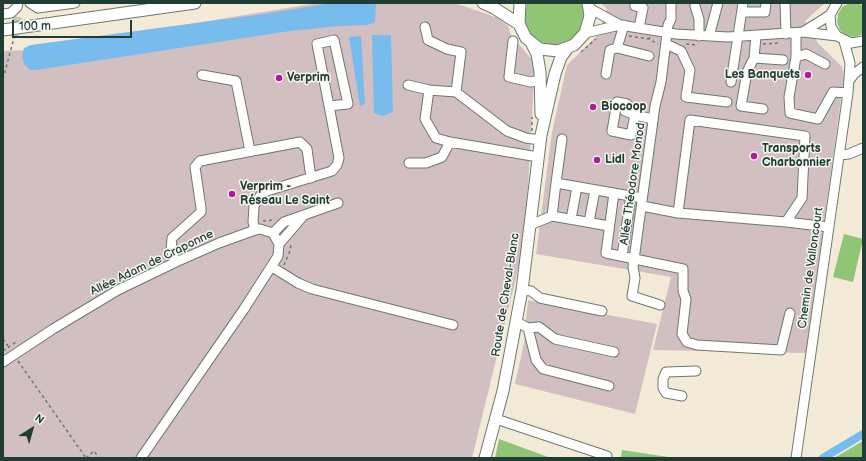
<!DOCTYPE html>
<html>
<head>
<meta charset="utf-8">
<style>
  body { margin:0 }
  #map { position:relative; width:866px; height:461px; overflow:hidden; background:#f4ead8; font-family:"Balsamiq Sans",sans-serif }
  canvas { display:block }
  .frame { position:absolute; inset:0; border:4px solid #1f3d34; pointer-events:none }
  .north { position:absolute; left:12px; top:409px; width:40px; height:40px; -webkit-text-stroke:3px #f6f6f2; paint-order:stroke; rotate:37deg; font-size:11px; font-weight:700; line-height:16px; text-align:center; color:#1f3d34 }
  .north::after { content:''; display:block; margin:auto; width:14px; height:18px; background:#1f3d34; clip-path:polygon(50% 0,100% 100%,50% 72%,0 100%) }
  .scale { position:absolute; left:12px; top:20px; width:120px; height:18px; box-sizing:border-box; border:2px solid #1f3d34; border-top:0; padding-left:5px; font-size:12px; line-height:14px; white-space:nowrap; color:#1f3d34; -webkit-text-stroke:3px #f6f6f2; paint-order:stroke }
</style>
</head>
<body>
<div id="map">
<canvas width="866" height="461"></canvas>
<div class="frame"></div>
<div class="north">N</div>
<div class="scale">100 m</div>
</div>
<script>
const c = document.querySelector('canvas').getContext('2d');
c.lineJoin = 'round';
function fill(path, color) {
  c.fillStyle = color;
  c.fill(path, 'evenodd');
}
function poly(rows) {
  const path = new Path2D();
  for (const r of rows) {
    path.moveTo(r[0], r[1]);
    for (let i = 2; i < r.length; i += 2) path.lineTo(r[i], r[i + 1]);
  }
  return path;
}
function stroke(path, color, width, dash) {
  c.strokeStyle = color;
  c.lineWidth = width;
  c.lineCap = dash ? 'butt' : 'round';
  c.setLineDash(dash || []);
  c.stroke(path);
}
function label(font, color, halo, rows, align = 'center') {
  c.font = font + ' "Balsamiq Sans",sans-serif';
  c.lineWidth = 3;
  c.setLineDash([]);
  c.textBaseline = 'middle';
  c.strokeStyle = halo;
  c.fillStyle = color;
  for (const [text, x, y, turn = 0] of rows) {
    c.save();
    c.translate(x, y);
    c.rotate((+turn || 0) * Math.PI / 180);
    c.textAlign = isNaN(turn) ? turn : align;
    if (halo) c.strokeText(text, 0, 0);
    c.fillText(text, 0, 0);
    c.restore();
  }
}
const industrial = poly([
  [318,3,455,3,498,18,508,26,511,35,535,63,525,241,472,458,3,458,3,51,30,50],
  [601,3,825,3,805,21,818,43,842,67,844,77,806,353,653,350,671,277,536,254,552,132,567,65,598,35,607,9],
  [528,300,657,324,635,414,515,384,524,343]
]);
const green = poly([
  [527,3,582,3,585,16,583,26,578,35,569,42,559,45,549,45,539,41,531,34,526,25,525,14],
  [850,3,858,3,863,6,863,34,854,37,846,35,840,30,837,22,838,14,842,7],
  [844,234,863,239,853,282,833,277],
  [499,439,551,458,495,458],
  [863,441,863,458,834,458],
  [622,450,675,458,621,458]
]);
const water = poly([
  [332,3,376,3,375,22,367,25,340,26,290,31,36,70,30,70,24,64,22,56,24,48,31,45,264,14],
  [372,35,391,35,393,112,383,116,374,113],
  [361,36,365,104,360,106,349,37]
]);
const canal = poly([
  [823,458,863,434]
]);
const minorTunnel = poly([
  [14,37,18,17]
]);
const path = poly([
  [629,36,649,39],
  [650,37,649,39,658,44],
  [686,44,696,45],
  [763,44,780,43],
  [581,52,596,39],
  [3,79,14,38],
  [532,131,532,117],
  [263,221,273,220],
  [284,265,290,251,291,244],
  [3,339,8,346],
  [3,351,16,342],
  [18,361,86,458],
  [86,458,94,451,99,458]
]);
const minor = poly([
  [30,3,38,8,75,3],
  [635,3,635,6,643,8,639,28],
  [785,3,786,34],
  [837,3,830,15,831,27,837,36,851,43,863,41],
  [695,6,699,19,699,36],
  [589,8,620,25,676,34,728,37,803,32,837,36],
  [742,12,765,12,766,3],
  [3,14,11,13,17,7,18,3],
  [425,27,428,40,447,49,461,52,456,92,507,131,526,138,540,140],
  [803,32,830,15],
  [585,33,620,25],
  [796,33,796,57,789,97,790,113,818,119,833,92,848,93],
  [709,36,718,3],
  [756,36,754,58,783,60],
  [513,41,509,77,531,82,540,80],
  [666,44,681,51,690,70,686,97,727,102],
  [617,48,649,56],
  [796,57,806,54,825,64],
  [754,58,747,72,741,106,763,109],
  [606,74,610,50,617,48,624,25],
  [202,75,236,81,250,151],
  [849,81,854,74,863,67],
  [731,82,743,3],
  [408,85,429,90,425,119,436,138,450,142],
  [429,90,456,92],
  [635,115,631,135,612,131,617,102,627,104,625,111,635,115,653,119],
  [562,139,556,183,642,198],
  [839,155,849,154,863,148],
  [409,163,426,163,442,157,450,142,538,157],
  [556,183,552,216,609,226],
  [614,193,606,253,683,269,683,291,686,299,682,334,687,342,697,345,781,350,790,313],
  [642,206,678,213,690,120,805,136,802,198,786,222,678,213],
  [571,219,577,187],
  [589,222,595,190],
  [786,222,829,227],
  [530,225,552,216],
  [255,230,253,222,254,206,257,200,261,195,267,191,332,171,337,165,339,158,329,106,348,104,334,40,317,44,329,106],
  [273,233,284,222,338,203],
  [279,244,304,215],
  [622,256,631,196],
  [176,262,171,250,172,238,201,212,201,208,195,167,200,161,300,142,307,149,311,178],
  [272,267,298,283,312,289,453,325],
  [522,290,531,291,540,298,602,311],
  [660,305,632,296,635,278,633,267,655,106,661,82,668,25,671,19,671,3],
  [517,322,528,328,536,360,543,369,609,386],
  [528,328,539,327,555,339,614,352],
  [3,362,53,329,118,290,176,262,219,243,255,230,260,229,273,233,279,244,278,256,244,309,141,458],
  [682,396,666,393,663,388,663,379,666,372,696,371],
  [496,419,607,456],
  [796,458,848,93,850,63,844,41]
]);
const major = poly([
  [483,3,494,8,519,24],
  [520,3,519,24,526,38,540,49,558,51,574,45,585,33,590,16,588,3],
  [3,30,195,3],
  [532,44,537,54,540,72,541,114],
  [485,458,503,391,522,290,541,135,555,74,561,57,567,49]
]);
const markers = [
  [808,75,4,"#b5179e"],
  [279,78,4,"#b5179e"],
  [593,107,4,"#b5179e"],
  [754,156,4,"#b5179e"],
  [597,160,4,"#b5179e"],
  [232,194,4,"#b5179e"]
];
const poiNames = [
  ["Les Banquets",800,75,"right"],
  ["Verprim",287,78],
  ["Biocoop",601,107],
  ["Transports",762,149],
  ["Charbonnier",762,163],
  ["Lidl",605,160],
  ["Verprim -",240,187],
  ["Réseau Le Saint",240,201]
];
const streetNames = [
  ["Allée Théodore Monod",633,184,-82],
  ["Allée Adam de Craponne",152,263,-26],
  ["Chemin de Valloncourt",811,268,-82],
  ["Route de Cheval-Blanc",506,295,-81]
];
fill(industrial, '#d2bfc1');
fill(green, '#91c576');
fill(water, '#77bced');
stroke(canal, '#77bced', 8);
stroke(minorTunnel, '#c9c7b7', 9, [9, 4.5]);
stroke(minor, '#6a7a6d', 11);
stroke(major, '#6a7a6d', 13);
stroke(path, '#6a7a6d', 1.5, [3, 3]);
stroke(minor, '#fff', 9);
stroke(major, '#fff', 11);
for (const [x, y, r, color] of markers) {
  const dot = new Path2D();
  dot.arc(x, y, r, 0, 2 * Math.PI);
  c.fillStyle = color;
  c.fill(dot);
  stroke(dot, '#f6f6f2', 1.5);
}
label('bold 12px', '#1f3d34', '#f6f6f2', poiNames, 'left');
label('12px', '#1f3d34', '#f6f6f2', streetNames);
</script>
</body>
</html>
